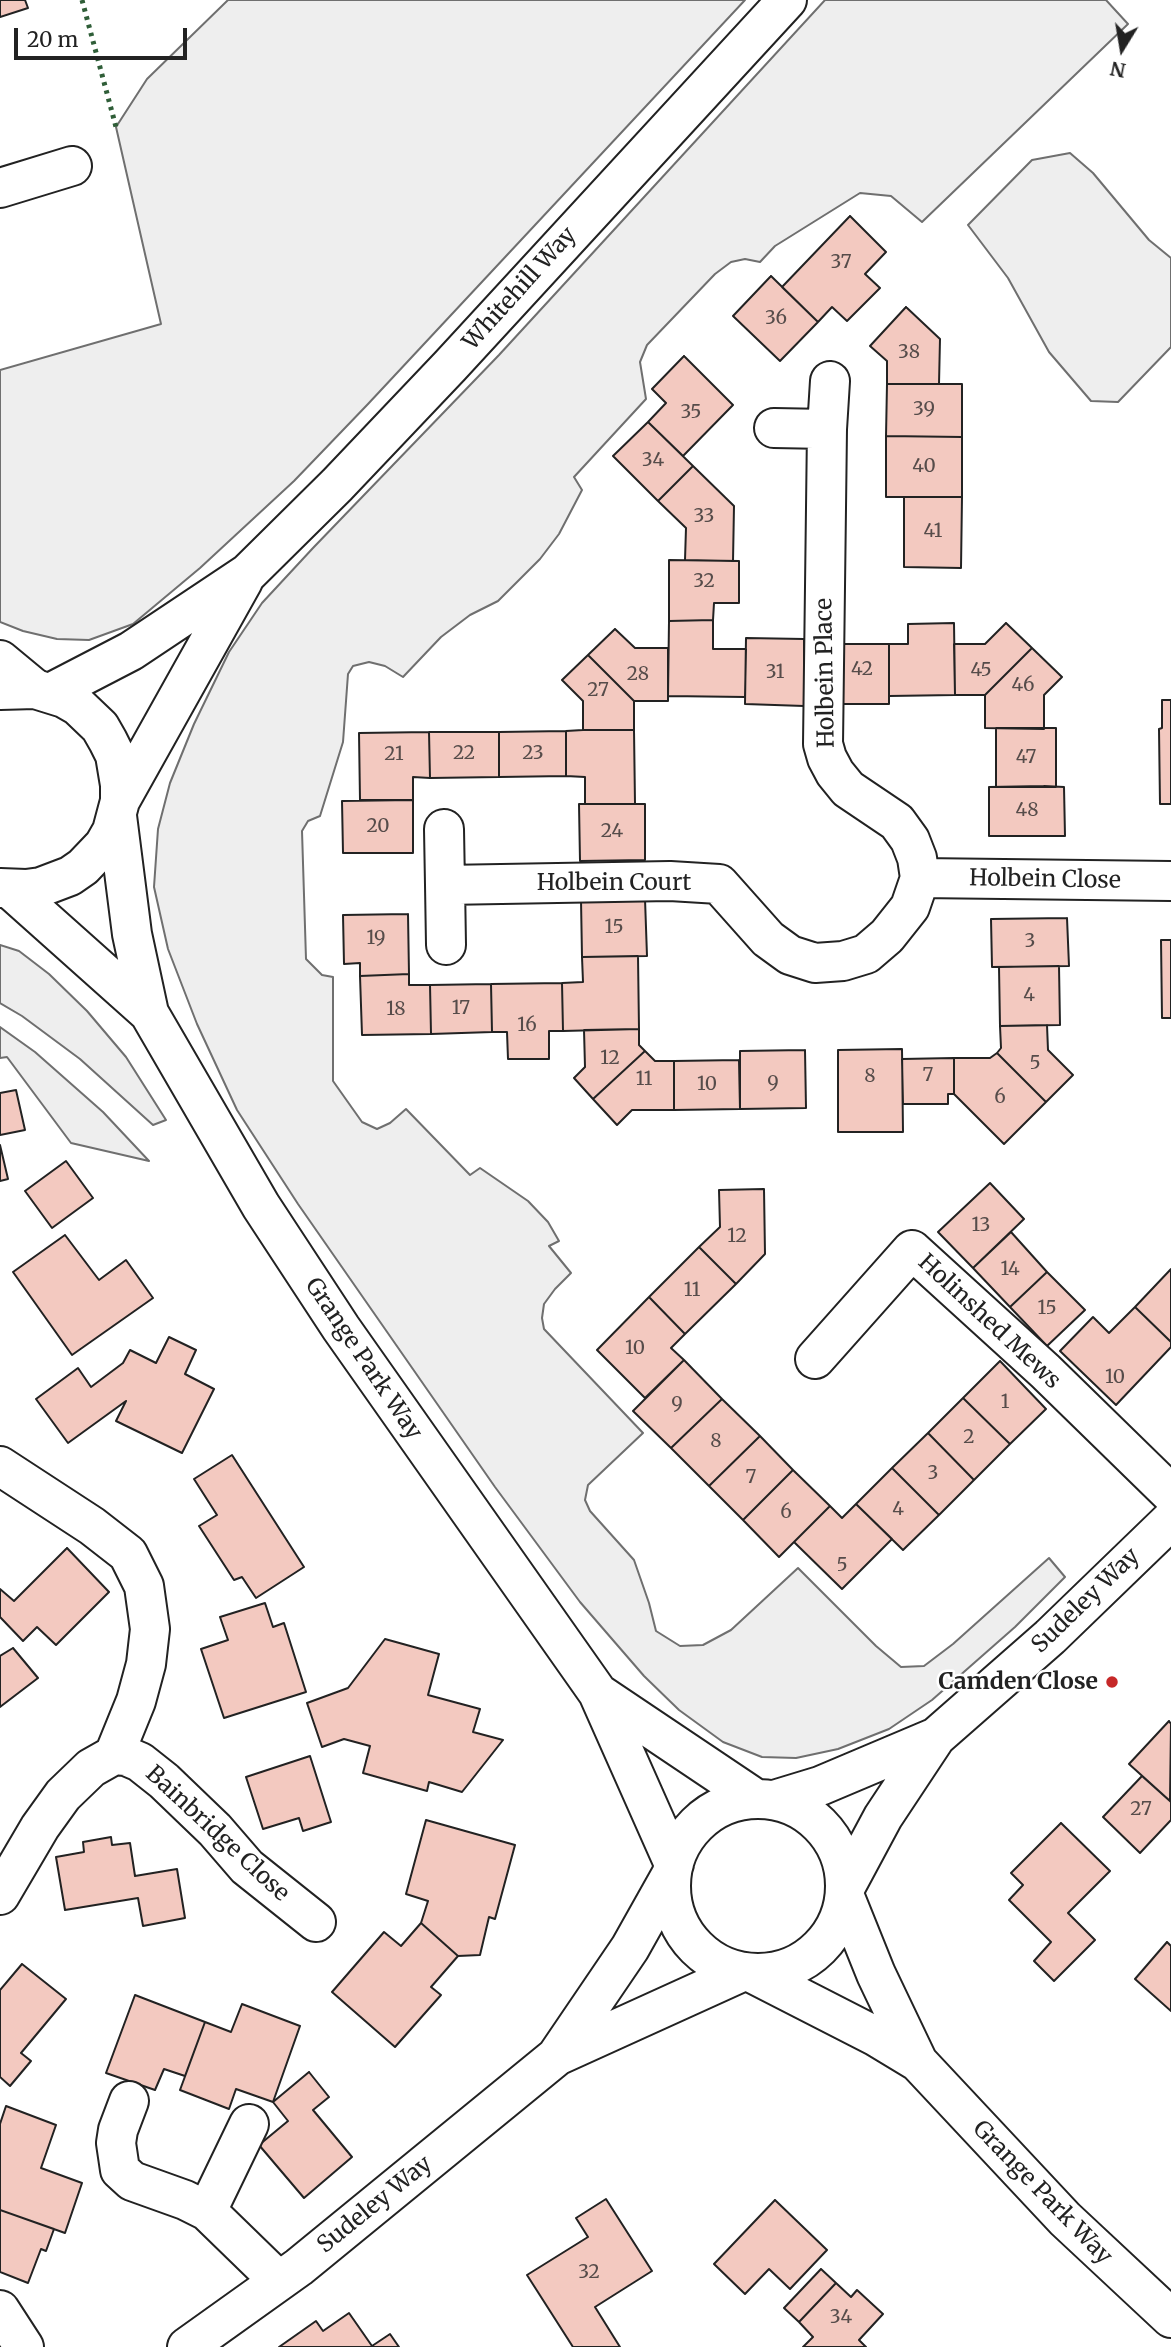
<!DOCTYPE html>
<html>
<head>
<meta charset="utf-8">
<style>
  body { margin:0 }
  #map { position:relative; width:1171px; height:2347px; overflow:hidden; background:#fff; font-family:Merriweather,serif }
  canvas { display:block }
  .north { position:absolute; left:1087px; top:14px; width:70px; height:70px; -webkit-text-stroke:5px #fff; paint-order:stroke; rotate:191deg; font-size:19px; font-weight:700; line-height:28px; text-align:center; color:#222 }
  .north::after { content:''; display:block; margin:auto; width:24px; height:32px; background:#222; clip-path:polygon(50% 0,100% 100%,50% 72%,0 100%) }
  .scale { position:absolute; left:14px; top:28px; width:173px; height:32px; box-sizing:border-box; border:4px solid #222; border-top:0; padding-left:9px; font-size:21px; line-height:24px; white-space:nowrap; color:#222; -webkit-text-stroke:5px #fff; paint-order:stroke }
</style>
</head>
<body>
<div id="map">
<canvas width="1171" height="2347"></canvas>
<div class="north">N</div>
<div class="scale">20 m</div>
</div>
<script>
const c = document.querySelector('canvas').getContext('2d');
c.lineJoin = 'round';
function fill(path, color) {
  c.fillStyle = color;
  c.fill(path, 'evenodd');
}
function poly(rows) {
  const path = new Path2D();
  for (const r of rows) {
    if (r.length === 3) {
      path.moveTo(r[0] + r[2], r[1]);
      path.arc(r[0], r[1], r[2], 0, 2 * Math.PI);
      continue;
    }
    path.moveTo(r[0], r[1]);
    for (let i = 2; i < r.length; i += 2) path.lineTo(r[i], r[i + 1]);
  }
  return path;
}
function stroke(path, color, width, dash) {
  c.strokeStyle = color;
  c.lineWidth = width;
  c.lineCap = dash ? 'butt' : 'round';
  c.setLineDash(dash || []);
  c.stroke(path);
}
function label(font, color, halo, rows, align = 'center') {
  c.font = font + ' Merriweather,serif';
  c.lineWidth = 5;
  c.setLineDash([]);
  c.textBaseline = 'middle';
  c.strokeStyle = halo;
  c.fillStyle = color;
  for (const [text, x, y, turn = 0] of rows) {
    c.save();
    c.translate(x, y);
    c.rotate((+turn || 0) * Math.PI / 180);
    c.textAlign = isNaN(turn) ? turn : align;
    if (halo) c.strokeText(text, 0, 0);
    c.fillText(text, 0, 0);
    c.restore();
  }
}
const green = poly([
  [228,0,745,0,368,404,294,481,200,568,133,624,89,640,57,639,23,631,0,622,0,370,161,324,116,127,147,79,228,0],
  [825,0,1106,0,1128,24,922,222,891,196,860,193,775,246,760,262,745,259,731,262,715,274,647,345,640,362,646,399,574,477,582,490,559,534,540,559,498,601,470,615,441,637,403,677,385,666,369,662,353,666,348,674,343,742,320,816,308,821,302,831,306,959,322,975,333,977,333,1081,362,1122,377,1129,390,1123,406,1109,470,1175,480,1168,528,1201,548,1222,559,1241,549,1246,571,1273,555,1289,544,1304,542,1318,544,1329,643,1433,588,1485,585,1500,590,1511,634,1560,649,1603,656,1631,680,1646,703,1645,731,1630,798,1568,876,1646,901,1667,924,1666,953,1644,1049,1558,1065,1577,1015,1627,932,1700,889,1729,838,1749,796,1758,762,1757,723,1742,679,1710,644,1676,580,1602,495,1487,298,1204,237,1110,197,1024,168,949,154,887,158,829,170,783,194,724,229,652,262,603,313,548,499,355,825,0],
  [1070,153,1093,173,1149,240,1171,258,1171,347,1118,402,1091,401,1049,352,1008,278,968,225,1032,160,1070,153],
  [0,945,19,951,49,974,87,1011,126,1057,166,1120,153,1125,80,1059,22,1016,0,1003,0,945],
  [0,1027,35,1052,103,1112,149,1161,71,1143,7,1057,0,1058,0,1027]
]);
const building = poly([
  [0,0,25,0,28,8,0,17,0,0],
  [850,216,886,252,865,274,880,288,847,321,832,307,818,322,782,287,850,216],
  [771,276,818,322,780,361,733,316,771,276],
  [906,307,940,339,939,384,887,384,887,361,870,346,906,307],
  [684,356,733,405,683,456,648,422,666,403,652,389,684,356],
  [887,384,962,384,962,437,886,436,887,384],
  [648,422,693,466,658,501,613,456,648,422],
  [886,436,962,437,962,497,886,497,886,436],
  [693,466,734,506,733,561,685,560,686,528,658,501,693,466],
  [904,497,962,497,961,568,904,567,904,497],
  [669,560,739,561,739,603,714,603,713,620,669,621,669,560],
  [713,620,713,649,746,649,745,697,668,696,669,621,713,620],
  [954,623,955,695,889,696,889,644,908,644,908,624,954,623],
  [1006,623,1032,648,985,695,955,695,954,644,985,644,1006,623],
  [615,629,635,648,668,648,668,701,634,701,588,655,615,629],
  [746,638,804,639,804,706,745,704,746,638],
  [835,644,889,644,889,704,835,704,835,644],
  [1032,648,1062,677,1044,695,1044,729,985,728,985,695,1032,648],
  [588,655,634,701,634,730,583,730,583,701,562,680,588,655],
  [1162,700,1171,700,1171,804,1160,804,1159,729,1162,728,1162,700],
  [996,728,1056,728,1056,787,996,787,996,728],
  [583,730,634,730,635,804,585,804,585,777,566,776,566,731,583,730],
  [566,731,566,776,499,777,499,732,566,731],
  [429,732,499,732,499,777,430,778,429,732],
  [429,732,430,778,413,777,413,800,360,800,359,733,429,732],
  [1044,786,1064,787,1065,836,989,836,989,787,1044,786],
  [413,800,413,853,343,853,342,801,413,800],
  [579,804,645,804,645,860,580,861,579,804],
  [645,899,647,956,582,957,581,900,645,899],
  [408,914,409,974,360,976,360,963,344,964,343,915,408,914],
  [1067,918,1069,966,992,967,991,919,1067,918],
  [1161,940,1171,940,1171,1018,1162,1018,1161,940],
  [638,956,639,1029,563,1031,562,983,583,982,582,957,638,956],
  [1059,966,1060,1025,1000,1026,999,967,1059,966],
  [409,974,409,985,430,985,431,1034,362,1035,360,976,409,974],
  [562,983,563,1031,549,1031,549,1059,508,1059,507,1032,492,1032,491,984,562,983],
  [491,984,492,1032,431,1034,430,985,491,984],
  [1047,1025,1048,1050,1073,1075,1046,1102,997,1053,1001,1048,1000,1026,1047,1025],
  [639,1029,639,1045,645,1051,593,1099,574,1078,585,1067,584,1030,639,1029],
  [902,1049,903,1132,838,1132,838,1050,902,1049],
  [805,1050,806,1108,740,1109,740,1051,805,1050],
  [645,1051,655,1061,674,1061,674,1110,632,1110,617,1125,593,1099,645,1051],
  [997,1053,1046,1102,1004,1144,954,1094,954,1058,990,1058,997,1053],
  [954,1058,954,1094,948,1094,948,1104,903,1104,902,1059,954,1058],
  [739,1060,740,1109,674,1110,674,1061,739,1060],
  [16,1090,25,1130,0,1135,0,1093,16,1090],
  [0,1145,8,1179,0,1181,0,1145],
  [66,1161,93,1198,52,1228,25,1191,66,1161],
  [990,1183,1024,1219,973,1268,938,1232,990,1183],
  [764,1189,765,1254,736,1284,699,1247,720,1227,719,1190,764,1189],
  [1011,1232,1047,1272,1010,1307,973,1268,1011,1232],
  [65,1235,99,1280,126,1260,153,1298,72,1355,13,1272,65,1235],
  [699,1247,736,1284,685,1334,649,1297,699,1247],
  [1171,1269,1171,1342,1135,1307,1171,1269],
  [1047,1272,1085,1310,1047,1346,1010,1307,1047,1272],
  [649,1297,685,1334,671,1348,684,1360,645,1398,597,1350,649,1297],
  [1135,1307,1171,1342,1171,1347,1116,1405,1060,1351,1093,1317,1109,1333,1135,1307],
  [169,1337,196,1350,185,1374,214,1389,182,1453,116,1421,126,1401,68,1443,36,1399,78,1368,91,1387,123,1363,130,1350,156,1363,169,1337],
  [684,1360,722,1399,671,1448,633,1411,684,1360],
  [1000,1361,1046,1409,1010,1444,963,1398,1000,1361],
  [963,1398,1010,1444,974,1480,928,1433,963,1398],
  [722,1399,760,1436,709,1486,671,1448,722,1399],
  [928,1433,974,1480,939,1515,892,1468,928,1433],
  [760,1436,793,1470,743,1520,709,1486,760,1436],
  [232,1455,304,1567,256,1598,242,1577,234,1580,199,1526,217,1515,194,1479,232,1455],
  [892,1468,939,1515,903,1550,856,1504,892,1468],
  [793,1470,830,1506,779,1557,743,1520,793,1470],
  [856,1504,892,1539,842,1589,794,1542,830,1506,842,1518,856,1504],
  [67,1548,109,1592,56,1645,37,1627,23,1641,0,1617,0,1589,14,1601,67,1548],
  [265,1603,273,1627,284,1623,306,1692,224,1718,201,1649,228,1640,220,1617,265,1603],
  [385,1639,439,1654,428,1695,480,1709,473,1732,503,1740,462,1792,429,1782,427,1791,363,1773,370,1746,344,1739,322,1747,307,1703,348,1688,385,1639],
  [13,1648,38,1678,0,1707,0,1656,13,1648],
  [1169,1721,1171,1724,1170,1801,1129,1764,1169,1721],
  [310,1756,331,1822,303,1831,299,1818,263,1829,246,1777,310,1756],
  [1142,1776,1171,1802,1171,1820,1140,1853,1103,1817,1142,1776],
  [426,1820,515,1845,495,1919,489,1917,480,1955,458,1956,421,1923,428,1901,406,1894,426,1820],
  [1061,1823,1110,1871,1068,1913,1095,1940,1054,1981,1034,1961,1051,1942,1009,1900,1023,1885,1011,1873,1061,1823],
  [111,1837,112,1845,130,1843,135,1876,177,1869,185,1918,143,1926,138,1898,65,1910,56,1857,84,1852,83,1842,111,1837],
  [421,1923,458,1956,431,1987,441,1995,395,2047,332,1992,384,1932,401,1946,421,1923],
  [1167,1942,1171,1946,1171,2011,1135,1979,1167,1942],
  [22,1964,66,1999,21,2053,31,2061,10,2086,0,2077,0,1990,22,1964],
  [135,1995,205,2022,185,2076,164,2069,155,2090,106,2073,135,1995],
  [242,2004,300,2026,273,2102,236,2089,229,2109,180,2090,205,2022,231,2032,242,2004],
  [309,2072,329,2097,313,2110,352,2157,304,2198,259,2145,288,2121,273,2102,309,2072],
  [6,2106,56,2125,41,2168,82,2183,65,2233,0,2210,0,2124,6,2106],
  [606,2199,652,2271,595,2307,620,2347,573,2347,527,2275,588,2237,576,2218,606,2199],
  [775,2200,827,2250,790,2289,769,2269,745,2294,714,2264,775,2200],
  [0,2210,54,2229,46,2251,41,2249,28,2283,0,2272,0,2210],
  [821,2269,836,2283,799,2322,784,2308,821,2269],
  [836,2283,851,2297,857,2290,883,2314,859,2340,866,2347,803,2347,813,2337,799,2322,836,2283],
  [349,2313,372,2346,390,2334,399,2347,279,2347,316,2321,323,2331,349,2313]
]);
const minor = poly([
  [0,188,72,166],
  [827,429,830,381],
  [0,660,35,689],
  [117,816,132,934,149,1013],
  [444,829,445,885],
  [920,878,1171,881],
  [10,889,149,1013,261,1206,341,1328,598,1693,674,1864],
  [446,945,445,885,670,881,719,884,768,939,790,955,815,963,843,961,866,954,887,936,910,907,920,878,917,858,910,840,897,822,848,789,835,773,827,758,823,744,827,429,774,428],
  [815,1359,912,1250,1045,1371,1171,1494],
  [0,1466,92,1526,128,1554,144,1586,150,1629,146,1664,136,1701,114,1755,91,1768,63,1795,40,1827,0,1895],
  [598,1693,756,1799],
  [114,1755,126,1756,140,1762,164,1781,215,1830,247,1867,316,1922],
  [758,1886,87],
  [774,1800,820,1786,936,1737],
  [846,1886,883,1817,936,1737,1050,1637,1171,1520],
  [845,1897,876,1974,918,2062],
  [752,1973,875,2036,918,2062,1065,2219,1171,2318],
  [558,2054,630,1948,671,1875],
  [129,2101,118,2130,116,2143,120,2170,132,2181,185,2200,207,2211,279,2281],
  [207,2211,249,2124],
  [0,2310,24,2347],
  [187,2347,299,2267,557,2056,742,1972]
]);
const major = poly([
  [0,690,35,689,64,698,78,706,100,727,108,741,115,755,120,785,120,801,112,831,104,845,83,867,70,876,41,887,26,889,0,888],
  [50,693,131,651,248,573,337,485,450,366,787,0],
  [120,801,243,581]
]);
const hedge = poly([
  [82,0,116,127]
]);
const markers = [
  [1112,1682,7,"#c62828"]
];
const numberNames = [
  ["37",841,263],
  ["36",776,319],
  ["38",909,353],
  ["39",924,410],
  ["35",691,413],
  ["34",653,461],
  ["40",924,467],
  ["33",704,517],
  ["41",933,532],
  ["32",704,582],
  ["42",862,670],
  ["45",981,671],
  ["31",775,673],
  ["28",638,675],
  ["46",1023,686],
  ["27",598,691],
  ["22",464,754],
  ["23",533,754],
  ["21",394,755],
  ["47",1026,758],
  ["48",1027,811],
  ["20",378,827],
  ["24",612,832],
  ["15",614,928],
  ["19",376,939],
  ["3",1030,942],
  ["4",1029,996],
  ["17",461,1009],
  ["18",396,1010],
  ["16",527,1026],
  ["12",610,1059],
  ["5",1035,1064],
  ["7",928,1076],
  ["8",870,1077],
  ["11",644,1080],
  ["9",773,1084],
  ["10",707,1085],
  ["6",1000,1098],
  ["13",981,1226],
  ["12",737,1237],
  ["14",1010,1270],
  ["11",692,1291],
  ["15",1047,1309],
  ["10",635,1349],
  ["10",1115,1378],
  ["1",1005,1403],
  ["9",677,1405],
  ["2",969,1438],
  ["8",716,1442],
  ["3",933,1474],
  ["7",751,1478],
  ["4",898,1510],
  ["6",786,1513],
  ["5",842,1566],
  ["27",1141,1810],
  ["32",589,2273],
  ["34",841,2318]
];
const streetNames = [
  ["Whitehill Way",520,289,-48],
  ["Holbein Place",826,673,-91],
  ["Holbein Close",1045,880,1],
  ["Holbein Court",614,883],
  ["Holinshed Mews",989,1322,43],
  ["Grange Park Way",363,1359,56],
  ["Sudeley Way",1086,1601,-44],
  ["Bainbridge Close",217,1834,43],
  ["Grange Park Way",1042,2193,46],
  ["Sudeley Way",375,2205,-39]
];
const poiNames = [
  ["Camden Close",1098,1682]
];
fill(green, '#eee');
stroke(green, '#6f6f6f', 2);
fill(building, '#f3c9c0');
stroke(building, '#222', 2);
stroke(minor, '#222', 42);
stroke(major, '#222', 42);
stroke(minor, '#fff', 38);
stroke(major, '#fff', 38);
stroke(hedge, '#2f5e38', 5, [3.5, 5]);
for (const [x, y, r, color] of markers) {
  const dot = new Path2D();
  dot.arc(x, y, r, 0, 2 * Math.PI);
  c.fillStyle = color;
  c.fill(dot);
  stroke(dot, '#fff', 2.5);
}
label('19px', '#564c4a', null, numberNames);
label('23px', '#222', '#fff', streetNames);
label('bold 23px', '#222', '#fff', poiNames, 'right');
</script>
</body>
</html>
